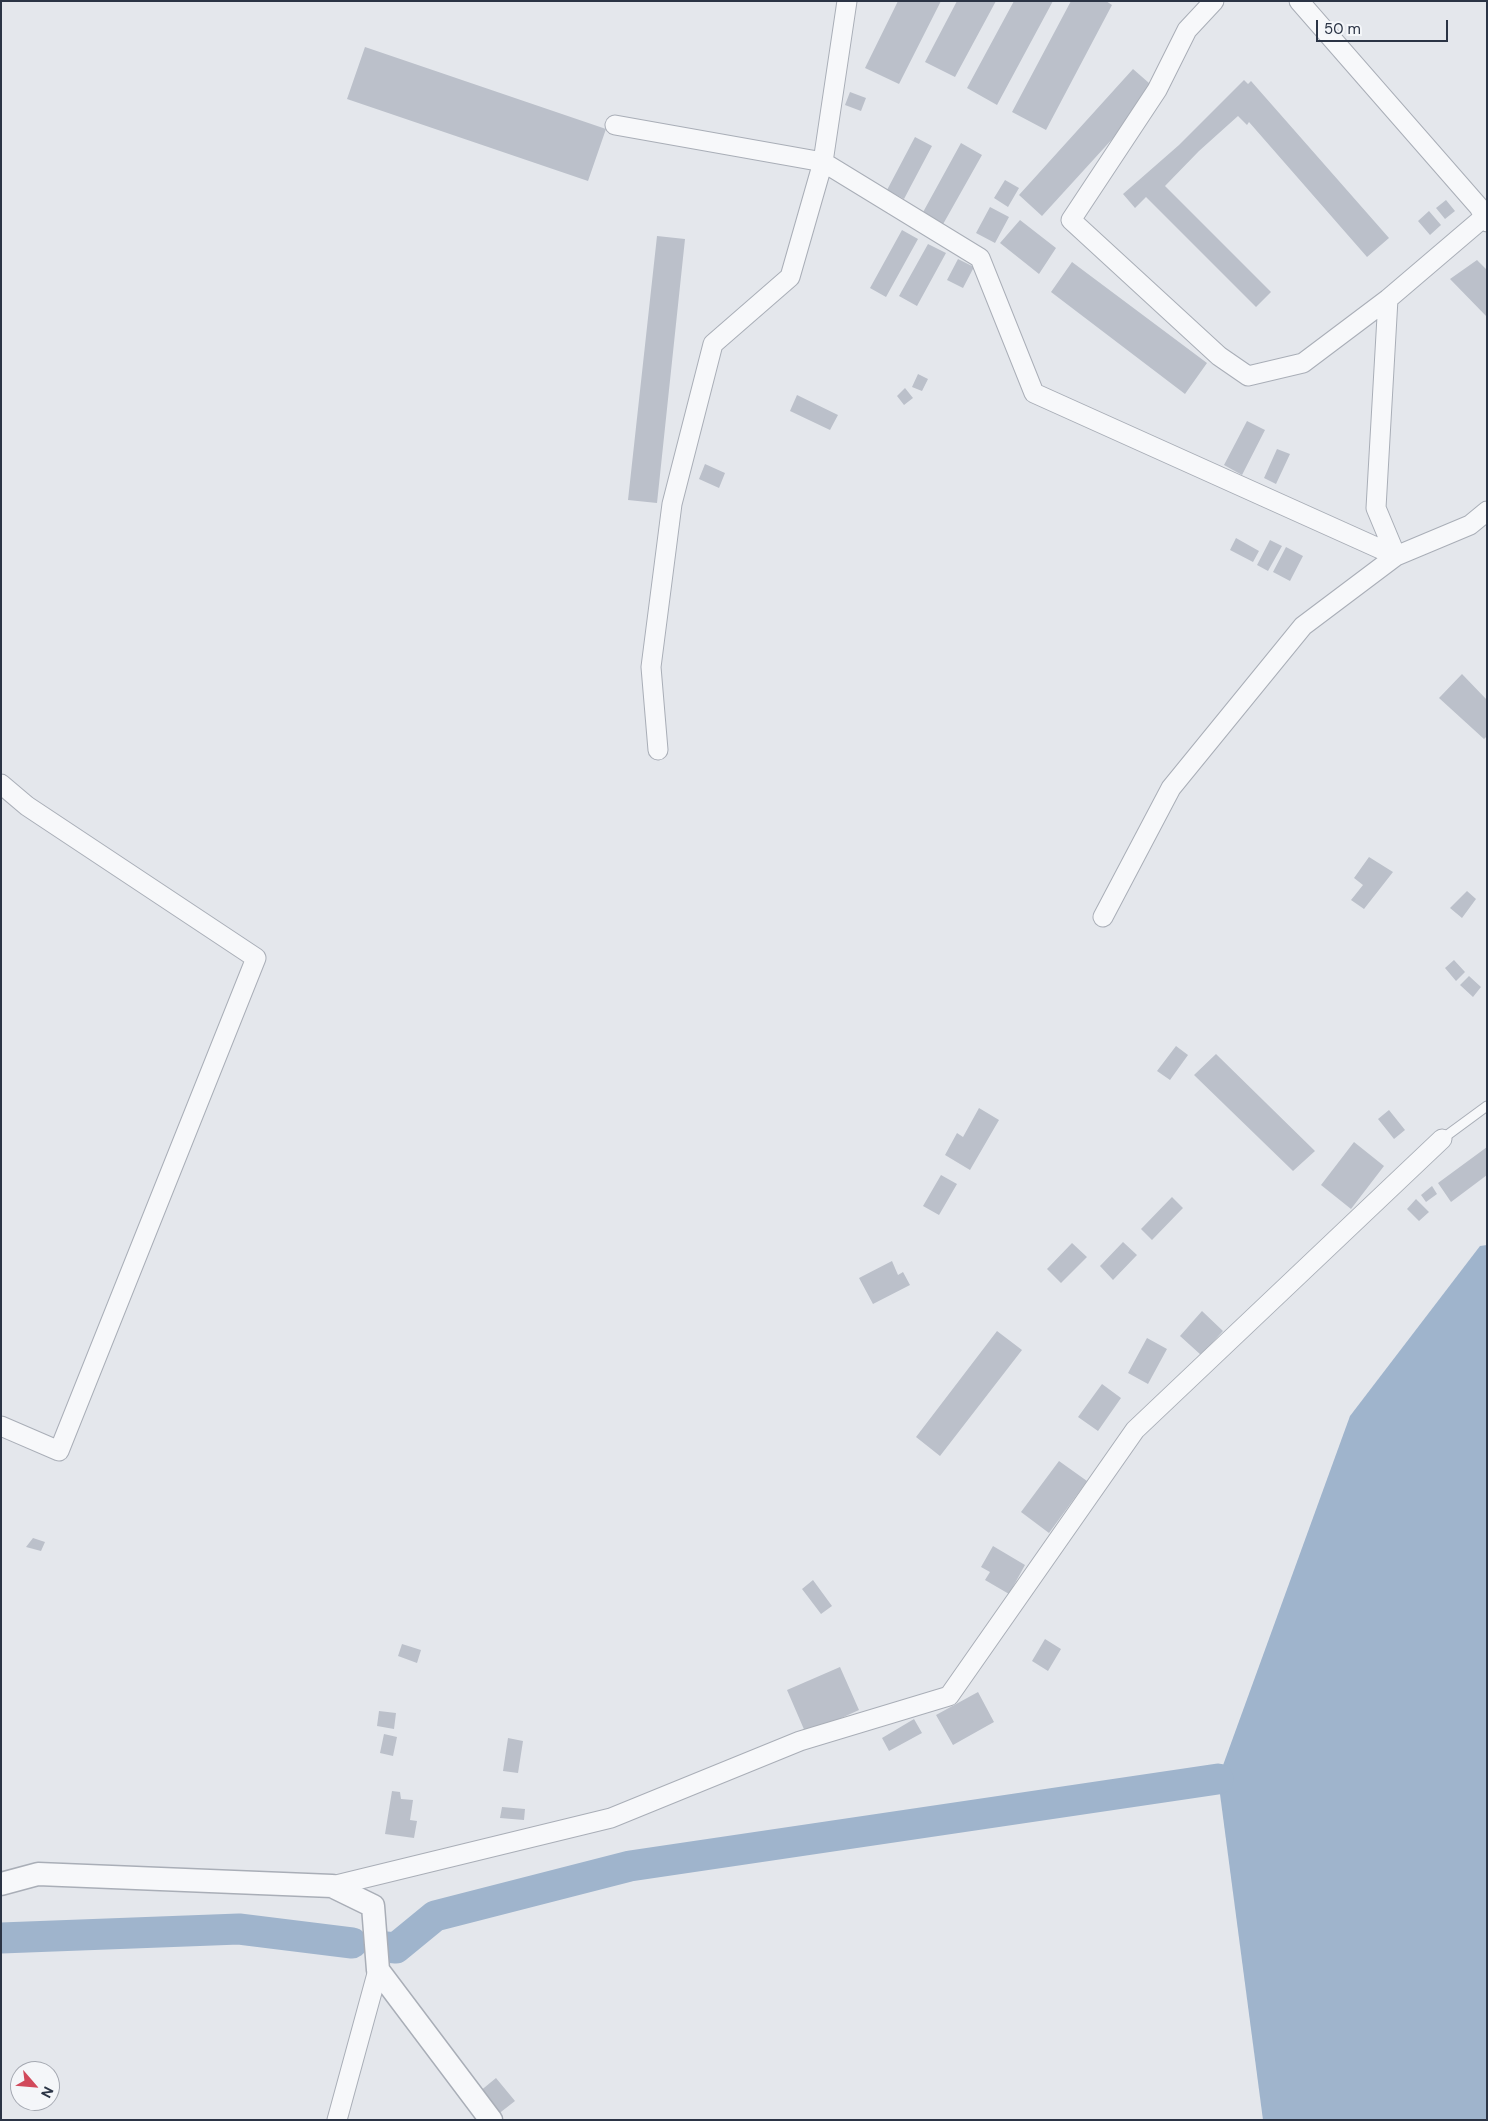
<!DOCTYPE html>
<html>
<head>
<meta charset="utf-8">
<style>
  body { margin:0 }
  #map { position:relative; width:1488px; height:2121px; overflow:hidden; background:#e4e7ec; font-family:"DM Sans",sans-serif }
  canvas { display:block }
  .frame { position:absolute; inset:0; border:2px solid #2b3445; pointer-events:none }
  .north { position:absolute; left:10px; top:2061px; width:50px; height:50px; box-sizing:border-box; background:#f4f6f9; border:1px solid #a4a8b1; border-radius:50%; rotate:117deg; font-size:14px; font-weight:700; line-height:20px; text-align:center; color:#2b3445 }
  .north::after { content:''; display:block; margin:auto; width:18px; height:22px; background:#d1495b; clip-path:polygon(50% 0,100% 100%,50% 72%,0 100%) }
  .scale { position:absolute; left:1316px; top:20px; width:132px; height:22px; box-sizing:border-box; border:2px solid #2b3445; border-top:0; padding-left:6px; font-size:15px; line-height:18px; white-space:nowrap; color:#2b3445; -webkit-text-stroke:4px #f4f6f9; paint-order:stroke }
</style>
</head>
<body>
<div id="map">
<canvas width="1488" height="2121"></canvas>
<div class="frame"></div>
<div class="north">N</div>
<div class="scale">50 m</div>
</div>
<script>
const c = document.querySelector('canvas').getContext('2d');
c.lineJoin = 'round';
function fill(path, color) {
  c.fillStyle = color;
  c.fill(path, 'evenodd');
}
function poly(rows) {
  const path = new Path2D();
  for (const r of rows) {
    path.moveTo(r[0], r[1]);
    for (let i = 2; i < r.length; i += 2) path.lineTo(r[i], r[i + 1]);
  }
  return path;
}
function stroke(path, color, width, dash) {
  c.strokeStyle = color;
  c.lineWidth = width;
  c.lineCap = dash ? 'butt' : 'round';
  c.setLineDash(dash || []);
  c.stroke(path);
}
const water = poly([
  [1487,1245,1487,2120,1263,2120,1218,1779,1350,1416,1480,1246]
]);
const river = poly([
  [1,1938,239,1929,352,1943],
  [386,1947,396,1948,435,1916,630,1866,1218,1779]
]);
const building = poly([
  [898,1,941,1,899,84,865,68],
  [957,1,996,1,955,77,925,62],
  [1014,1,1053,1,997,105,967,88],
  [1071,1,1106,1,1112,5,1046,130,1012,112],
  [365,47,606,129,588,181,347,99],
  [1133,69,1157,90,1042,216,1019,195],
  [1244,80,1248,84,1251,81,1389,238,1367,257,1249,122,1247,125,1238,116,1199,151,1165,186,1271,292,1256,307,1146,197,1135,208,1123,194,1179,145],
  [850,92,866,98,861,111,845,105],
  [915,137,932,146,904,199,887,190],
  [961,143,982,155,942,226,922,214],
  [1005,180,1019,188,1008,207,994,198],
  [1446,200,1455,211,1445,219,1436,208],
  [990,207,1009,217,995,243,976,233],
  [1429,211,1441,225,1430,235,1418,221],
  [1020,220,1056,248,1039,274,1000,243],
  [902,230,918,239,886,297,870,288],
  [657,236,685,239,657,503,628,500],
  [928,244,946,253,917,306,899,296],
  [958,259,974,267,963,288,947,280],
  [1477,260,1487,270,1487,317,1450,279],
  [1072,262,1207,363,1185,394,1051,292],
  [918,374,928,379,922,391,912,387],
  [905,388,913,398,904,405,897,396],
  [797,395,838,415,830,430,790,411],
  [1247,421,1265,430,1242,475,1224,465],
  [1277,449,1290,454,1276,484,1264,478],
  [705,464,725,473,719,488,699,479],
  [1236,538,1259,551,1253,562,1230,550],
  [1270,540,1282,546,1268,571,1257,565],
  [1286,547,1303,556,1290,581,1273,572],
  [1462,674,1487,700,1487,736,1484,739,1439,698],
  [1369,857,1393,872,1364,909,1351,900,1363,885,1354,878],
  [1467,891,1476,899,1462,918,1450,908],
  [1454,960,1465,972,1456,981,1445,968],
  [1469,976,1481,987,1473,997,1460,985],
  [1176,1046,1188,1055,1170,1080,1157,1071],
  [1216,1054,1315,1151,1293,1171,1194,1075],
  [979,1108,999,1120,970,1170,945,1155,957,1133,963,1137],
  [1389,1110,1405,1130,1394,1139,1378,1119],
  [1354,1142,1384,1166,1351,1209,1321,1185],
  [1487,1147,1487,1175,1451,1202,1438,1183],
  [941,1175,957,1184,939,1215,923,1206],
  [1432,1186,1437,1194,1426,1202,1421,1195],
  [1172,1197,1183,1208,1152,1240,1141,1229],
  [1416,1199,1429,1212,1419,1221,1407,1209],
  [1123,1242,1137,1255,1113,1280,1100,1266],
  [1072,1243,1087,1257,1061,1283,1047,1269],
  [892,1261,898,1275,903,1272,910,1285,873,1304,859,1278],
  [1202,1311,1223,1331,1201,1355,1180,1336],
  [997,1331,1022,1350,940,1456,916,1437],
  [1147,1338,1167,1349,1148,1384,1128,1373],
  [1102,1384,1121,1398,1098,1431,1078,1417],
  [1059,1461,1087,1481,1049,1533,1021,1512],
  [33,1538,45,1542,41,1551,26,1547],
  [993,1546,1025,1565,1009,1594,985,1580,990,1572,981,1567],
  [813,1580,832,1606,821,1614,802,1589],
  [1045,1639,1061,1649,1048,1671,1032,1661],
  [402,1644,421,1650,417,1663,398,1656],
  [840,1667,859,1710,806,1734,787,1690],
  [978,1692,994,1722,953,1745,936,1715],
  [379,1711,396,1713,394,1729,377,1726],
  [914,1719,922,1733,889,1751,882,1738],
  [384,1734,397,1737,393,1756,380,1753],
  [508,1738,523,1741,518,1773,503,1771],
  [392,1791,400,1792,401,1799,413,1800,410,1820,417,1821,414,1838,385,1834],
  [502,1807,525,1809,524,1820,500,1818],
  [496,2078,515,2101,497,2115,479,2092]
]);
const service = poly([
  [1442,1139,1487,1106]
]);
const minor = poly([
  [1214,1,1187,30,1157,90,1071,220,1219,356,1248,376,1303,363,1388,299,1483,218],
  [1299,1,1479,207,1487,222],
  [615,125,823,162,980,258,1034,393,1396,556,1303,626,1171,788,1103,917],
  [1388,299,1376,508,1396,556,1470,525,1487,511],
  [658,750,651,667,672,504,713,344,790,277,823,162,847,1],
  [1,784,27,806,256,958,59,1451,1,1426],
  [332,1886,611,1818,800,1741,949,1696,1135,1430,1442,1139],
  [337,2120,378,1970]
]);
const tertiary = poly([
  [1,1884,38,1874,332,1886,373,1906,378,1970,491,2120]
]);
fill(water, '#9fb4cc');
stroke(river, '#9fb4cc', 31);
fill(building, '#bbc0ca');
stroke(service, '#a9aeb7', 11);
stroke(minor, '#a9aeb7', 21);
stroke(tertiary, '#a9aeb7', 25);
stroke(service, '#f7f8fa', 9);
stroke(minor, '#f7f8fa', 19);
stroke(tertiary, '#f7f8fa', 22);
</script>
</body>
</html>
